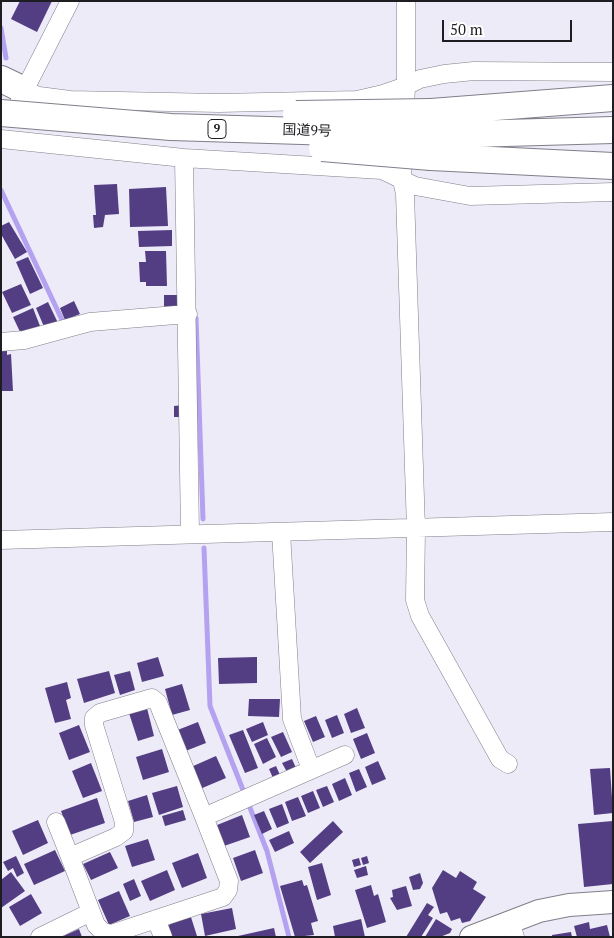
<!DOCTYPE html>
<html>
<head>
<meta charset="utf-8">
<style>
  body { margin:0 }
  #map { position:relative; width:614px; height:938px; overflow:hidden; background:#eeebf8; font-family:"PT Serif",serif }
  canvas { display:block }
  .frame { position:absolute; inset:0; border:2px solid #1e1d22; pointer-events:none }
  .scale { position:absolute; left:442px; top:20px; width:130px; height:22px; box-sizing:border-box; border:2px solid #1e1d22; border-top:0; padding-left:6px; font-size:15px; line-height:18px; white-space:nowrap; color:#1e1d22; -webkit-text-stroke:4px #fff; paint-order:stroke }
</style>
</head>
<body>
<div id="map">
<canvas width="614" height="938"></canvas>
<div class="frame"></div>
<div class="scale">50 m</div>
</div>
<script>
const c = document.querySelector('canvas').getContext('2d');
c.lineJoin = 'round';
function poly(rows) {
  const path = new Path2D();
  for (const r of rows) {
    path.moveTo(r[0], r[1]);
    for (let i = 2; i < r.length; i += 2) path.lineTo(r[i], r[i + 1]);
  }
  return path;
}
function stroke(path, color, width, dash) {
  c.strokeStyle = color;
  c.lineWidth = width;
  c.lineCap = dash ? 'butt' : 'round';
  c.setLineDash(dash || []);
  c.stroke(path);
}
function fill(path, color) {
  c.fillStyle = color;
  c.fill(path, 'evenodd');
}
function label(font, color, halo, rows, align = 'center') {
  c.font = font + ' "PT Serif","Noto Sans JP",serif';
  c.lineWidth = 5;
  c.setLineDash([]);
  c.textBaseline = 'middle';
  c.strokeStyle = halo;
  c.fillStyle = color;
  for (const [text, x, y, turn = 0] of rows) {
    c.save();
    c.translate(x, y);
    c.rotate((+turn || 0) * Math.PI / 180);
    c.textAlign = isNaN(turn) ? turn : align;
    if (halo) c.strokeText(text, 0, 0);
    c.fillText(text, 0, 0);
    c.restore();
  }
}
const stream = poly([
  [1,28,6,58],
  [1,190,63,322],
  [196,318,203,519],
  [204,548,210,706,267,851,289,937]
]);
const building = poly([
  [20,1,52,1,37,32,11,19],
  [117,184,119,214,105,215,103,227,94,228,93,215,96,215,94,185],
  [166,187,168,226,130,227,129,189],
  [9,222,27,252,15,259,1,234,1,226],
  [172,230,172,246,139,247,138,231],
  [145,251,166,251,167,286,146,286,146,282,140,282,139,262,146,262],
  [28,257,43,288,30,294,16,262],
  [21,284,31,305,12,313,2,292],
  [164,295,178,295,178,308,164,309],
  [74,301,80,314,65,320,60,308],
  [48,302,58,323,45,329,36,308],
  [33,308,40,326,21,334,13,317],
  [1,347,7,347,7,355,11,354,13,391,1,391],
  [183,405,183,417,174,417,174,406],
  [158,657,164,676,142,682,137,663],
  [257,657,257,683,219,684,218,658],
  [109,671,115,693,84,703,77,679],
  [130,671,135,690,120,695,114,675],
  [67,682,71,698,66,700,71,719,55,723,45,688],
  [182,684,190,710,172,715,165,689],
  [249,699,280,699,279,717,248,716],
  [147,708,154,736,138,741,128,710],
  [357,708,365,728,351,733,344,714],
  [337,715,344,733,332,738,325,720],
  [316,716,325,737,313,742,304,721],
  [198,722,206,743,183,752,175,731],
  [263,722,268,735,252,742,246,729],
  [79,725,90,752,69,760,59,733],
  [243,730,258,768,245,773,229,735],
  [283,732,292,752,281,757,271,737],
  [367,733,375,753,361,759,353,739],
  [267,738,276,757,263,764,254,744],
  [162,749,169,772,143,780,136,757],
  [216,756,226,778,200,789,191,767],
  [292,759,296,768,287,772,282,763],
  [378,761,386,779,372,785,365,767],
  [91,763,102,791,83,798,72,771],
  [276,766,280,775,273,778,269,769],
  [610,768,613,813,594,815,590,769],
  [359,769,367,787,356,792,349,773],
  [345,778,352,795,339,801,332,784],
  [177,786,183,807,159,815,152,793],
  [327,786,334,802,323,807,316,790],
  [313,791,320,808,308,813,301,796],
  [147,795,153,817,134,822,128,801],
  [298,797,306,816,292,821,285,802],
  [97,798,105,823,70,835,61,811],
  [282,804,289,823,277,828,269,809],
  [183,810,186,820,165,826,162,816],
  [264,811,272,829,262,834,254,815],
  [242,815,250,837,224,846,217,825],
  [38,820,48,843,23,855,12,831],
  [333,821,343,832,310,863,300,852],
  [613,821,613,884,584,887,578,824],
  [289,831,294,843,275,852,269,840],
  [148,839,155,860,132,867,125,846],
  [55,850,65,871,34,885,24,864],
  [255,850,263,873,241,881,233,858],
  [110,852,118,868,91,880,83,864],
  [198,853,207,878,182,888,172,863],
  [16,856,24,873,17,877,13,868,8,871,3,862],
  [367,856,369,863,363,865,361,858],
  [359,858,361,865,354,867,352,860],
  [322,863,331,895,317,900,308,867],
  [366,866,368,875,357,878,354,870],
  [167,870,175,890,150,901,141,881],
  [443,870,456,878,460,871,477,882,473,889,486,897,470,921,462,923,460,918,451,921,447,912,440,914,432,888],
  [11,872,25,891,1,908,1,880],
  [420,873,423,883,420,889,413,890,409,877],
  [134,879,141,896,130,901,123,884],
  [302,880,304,886,307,885,318,921,311,923,314,935,295,937,280,886],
  [371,885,374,896,378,894,386,922,367,928,355,890],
  [406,886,412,906,397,910,390,898,393,897,392,890],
  [119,891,130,916,109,925,98,900],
  [31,894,42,913,20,926,9,907],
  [427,903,434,907,428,915,433,918,421,937,406,937],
  [232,908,236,929,205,936,201,914],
  [190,914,197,936,169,937,165,926,170,925,169,921],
  [361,919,365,937,335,937,333,926],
  [436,919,452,929,450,933,440,937,425,937],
  [589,922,590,929,607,925,610,937,577,937,574,926],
  [274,928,276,937,238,937,238,936],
  [79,929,82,937,61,937],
  [571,932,572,937,552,937,552,935]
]);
const minor = poly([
  [406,1,406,86,402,180,405,194,416,529,415,600,420,616,500,759,508,764],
  [24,90,39,96,70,100,219,103,357,100,383,94,406,86,420,79,444,74,474,71,613,72],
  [20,99,70,1],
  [1,139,184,158,382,170,415,186,470,196,613,192],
  [184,158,190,533],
  [1,342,24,340,90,322,188,314],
  [281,532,292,719,311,769],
  [1,540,613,522],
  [204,817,229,881,228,890,223,897,111,934,103,932,96,925,70,857,116,837,124,831,124,822,94,725,94,718,100,713,152,698,158,703,204,817,345,755],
  [56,822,70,857],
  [156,919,163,937],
  [510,921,515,937],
  [40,937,91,912]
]);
const major = poly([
  [471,937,539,911,569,905,613,902]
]);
const highway = poly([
  [1,79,24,90],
  [431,112,613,98],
  [433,135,613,130],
  [431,157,613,166]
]);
const highwayBridge = poly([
  [1,113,171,127,433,135],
  [296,114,431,112],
  [322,148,431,157]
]);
const shields = [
  [217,129,18]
];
const shieldNames = [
  ["9",217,129]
];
const streetNames = [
  ["国道9号",307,131,2]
];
stroke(stream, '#b4a1f0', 5);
fill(building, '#533e84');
stroke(minor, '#807e89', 19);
stroke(major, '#807e89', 24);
stroke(highway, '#807e89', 28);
stroke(minor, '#fff', 18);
stroke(major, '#fff', 22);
stroke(highway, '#fff', 26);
stroke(highwayBridge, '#807e89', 28, []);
stroke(highwayBridge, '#fff', 26);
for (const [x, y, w] of shields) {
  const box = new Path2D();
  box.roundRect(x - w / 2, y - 9.5, w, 19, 4);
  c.fillStyle = '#fff';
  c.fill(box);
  stroke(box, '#1e1d22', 1);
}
label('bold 12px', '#1e1d22', null, shieldNames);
label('14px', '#1e1d22', '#fff', streetNames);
</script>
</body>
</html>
